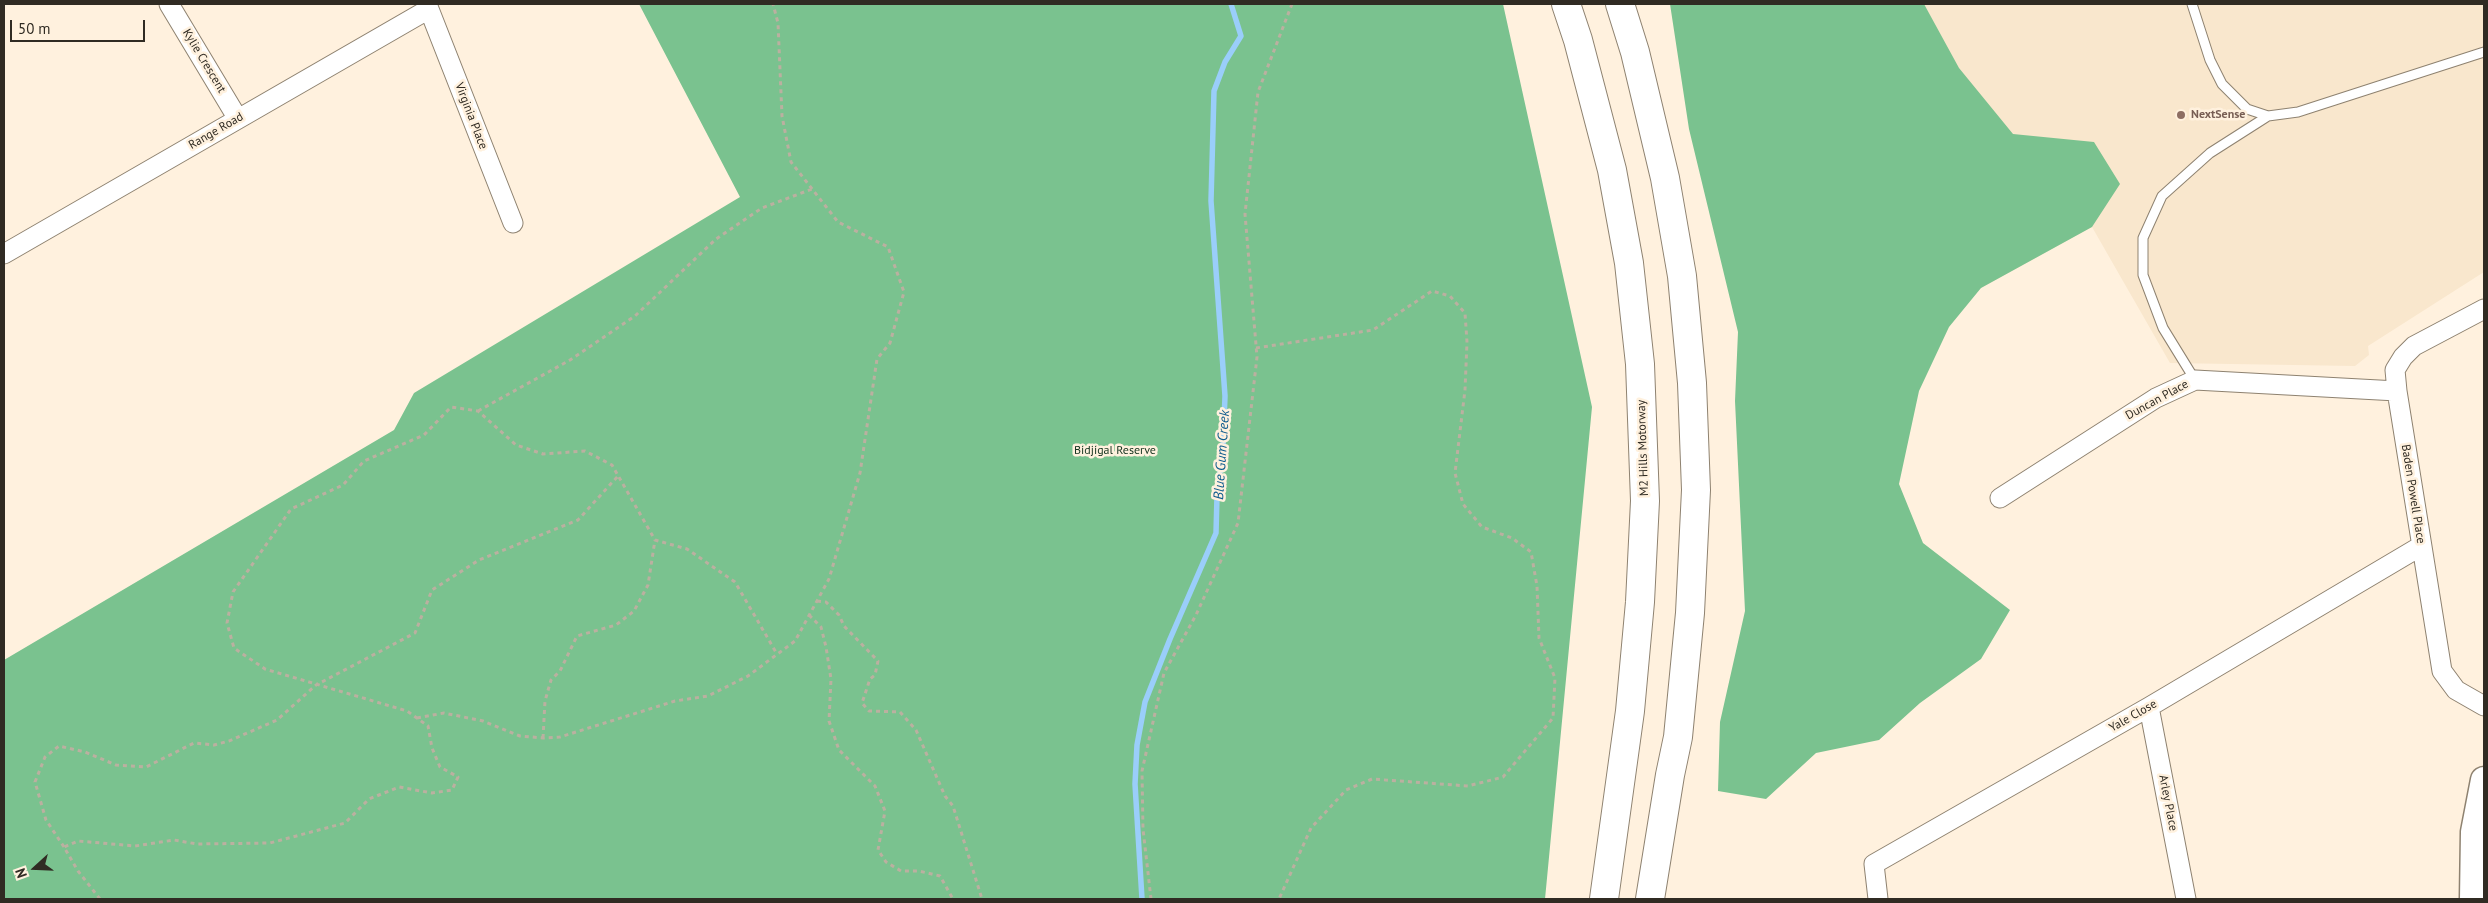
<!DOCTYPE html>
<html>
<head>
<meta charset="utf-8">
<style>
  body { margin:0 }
  #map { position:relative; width:2488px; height:903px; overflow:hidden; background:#fff1de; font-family:"PT Sans",sans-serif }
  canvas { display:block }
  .frame { position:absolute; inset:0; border:5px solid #302b23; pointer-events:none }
  .north { position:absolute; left:10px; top:843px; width:50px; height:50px; -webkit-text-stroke:4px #fff1de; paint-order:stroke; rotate:250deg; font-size:14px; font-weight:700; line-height:20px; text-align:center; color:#302b23 }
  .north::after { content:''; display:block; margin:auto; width:18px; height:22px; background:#302b23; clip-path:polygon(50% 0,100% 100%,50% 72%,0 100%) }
  .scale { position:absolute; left:10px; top:20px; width:135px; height:22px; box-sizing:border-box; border:2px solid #302b23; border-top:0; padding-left:6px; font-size:15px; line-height:18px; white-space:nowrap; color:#302b23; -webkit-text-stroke:4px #fff1de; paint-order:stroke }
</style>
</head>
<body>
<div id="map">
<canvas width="2488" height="903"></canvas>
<div class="frame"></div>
<div class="north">N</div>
<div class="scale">50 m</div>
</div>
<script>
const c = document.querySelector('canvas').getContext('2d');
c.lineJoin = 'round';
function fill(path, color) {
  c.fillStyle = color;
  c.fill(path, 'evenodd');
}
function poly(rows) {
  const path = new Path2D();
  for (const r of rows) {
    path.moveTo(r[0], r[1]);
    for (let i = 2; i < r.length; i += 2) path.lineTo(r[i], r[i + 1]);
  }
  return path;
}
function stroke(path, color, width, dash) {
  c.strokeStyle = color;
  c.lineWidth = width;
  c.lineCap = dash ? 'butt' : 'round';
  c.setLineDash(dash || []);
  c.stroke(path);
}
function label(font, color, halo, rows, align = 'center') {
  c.font = font + ' "PT Sans",sans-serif';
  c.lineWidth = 5;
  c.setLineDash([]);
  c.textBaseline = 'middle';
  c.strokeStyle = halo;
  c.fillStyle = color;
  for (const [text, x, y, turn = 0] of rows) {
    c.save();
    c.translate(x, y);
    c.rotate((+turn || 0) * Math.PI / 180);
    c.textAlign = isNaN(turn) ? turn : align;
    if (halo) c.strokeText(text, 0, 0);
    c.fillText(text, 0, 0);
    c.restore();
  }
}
const built = poly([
  [1812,4,2484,4,2484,272,2368,346,2369,355,2355,366,2170,363,2092,227,1981,288]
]);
const forest = poly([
  [639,4,1503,4,1592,407,1545,899,4,899,4,660,394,430,414,393,740,197],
  [1670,4,1924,4,1959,68,2013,134,2094,142,2120,184,2092,227,1981,288,1949,327,1919,391,1899,484,1923,543,2010,610,1981,659,1920,703,1879,740,1816,753,1766,799,1718,791,1720,722,1745,611,1735,401,1738,332,1689,129]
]);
const stream = poly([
  [1142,899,1135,784,1137,745,1145,702,1170,639,1216,533,1217,496,1223,448,1225,396,1211,201,1214,91,1225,62,1241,36,1231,4]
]);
const path = poly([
  [1256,348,1373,330,1432,291,1450,296,1465,313,1467,342,1465,390,1455,473,1463,504,1482,527,1512,538,1531,552,1537,586,1539,638,1555,678,1553,718,1503,777,1468,786,1372,779,1346,790,1311,828,1279,899],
  [478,411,570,360,635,316,716,239,762,208,812,189],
  [817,601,826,602,839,615,844,626,878,661,875,675,870,679,862,703,869,711,900,712,916,730,945,796,953,806,982,899],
  [809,615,821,627,826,647,831,679,829,721,839,750,875,786,885,811,878,850,886,862,901,871,919,871,940,876,953,899],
  [417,718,444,713,483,721,520,736,543,738,560,737,675,701,708,696,748,676,795,641,829,579,860,473,877,359,890,343,904,292,888,247,838,222,791,162,782,116,778,23,773,4],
  [543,738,545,701,551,680,560,671,577,636,616,625,634,611,648,585,655,540],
  [64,847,46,820,35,782,45,757,59,746,85,752,116,765,146,767,194,743,214,745,229,741,277,720,316,685,415,633,432,590,479,560,578,520,618,476],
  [100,899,78,871,64,847,78,841,135,846,174,840,197,844,270,843,345,823,369,799,399,787,432,793,452,790,458,777,440,767,432,748,428,726,407,711,265,669,234,648,227,623,233,592,291,509,343,485,364,461,424,435,451,407,478,411,516,445,543,454,585,451,612,465,655,540,687,549,735,582,777,654],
  [1151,899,1143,829,1142,771,1164,673,1196,615,1238,523,1257,357,1245,214,1258,92,1292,4]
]);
const lane = poly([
  [2192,4,2210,60,2222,84,2247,109,2268,116,2298,112,2484,52],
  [2195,380,2163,328,2143,275,2143,238,2162,196,2210,153,2268,116]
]);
const street = poly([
  [169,4,238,119],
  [427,4,513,223],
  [4,254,429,9],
  [2484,309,2414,346,2403,357,2395,370,2397,391,2442,671,2456,690,2484,706],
  [2000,498,2156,398,2195,380,2397,391],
  [2149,707,2186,899],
  [1878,899,1874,864,2149,707,2421,546]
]);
const secondary = poly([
  [2473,899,2474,832,2484,780]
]);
const highway = poly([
  [1566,4,1578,40,1612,170,1629,263,1640,364,1645,501,1640,602,1630,711,1604,899],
  [1620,4,1635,52,1665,178,1682,276,1692,383,1696,490,1690,613,1678,737,1670,775,1650,899]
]);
const markers = [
  [2181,115,5,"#8d6e63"]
];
const streetNames = [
  ["Kylie Crescent",204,61,59],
  ["Virginia Place",471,116,69],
  ["Range Road",216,131,-30],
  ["Duncan Place",2157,400,-29],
  ["M2 Hills Motorway",1643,448,-92],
  ["Baden Powell Place",2413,494,81],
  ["Yale Close",2133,716,-30],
  ["Arley Place",2168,803,79]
];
const educationNames = [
  ["NextSense",2191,115]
];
const parkNames = [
  ["Bidjigal Reserve",1115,451]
];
const waterNames = [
  ["Blue Gum Creek",1222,455,-86]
];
fill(built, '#f9e7cd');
fill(forest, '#7ac28f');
stroke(stream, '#9acefa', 5.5);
stroke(lane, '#8e8270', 11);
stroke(street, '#8e8270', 21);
stroke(secondary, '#8e8270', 29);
stroke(highway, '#8e8270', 30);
stroke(path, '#bbb0a0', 3, [4, 4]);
stroke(lane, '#fff', 9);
stroke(street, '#fff', 19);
stroke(secondary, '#fff', 26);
stroke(highway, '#fff', 28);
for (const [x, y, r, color] of markers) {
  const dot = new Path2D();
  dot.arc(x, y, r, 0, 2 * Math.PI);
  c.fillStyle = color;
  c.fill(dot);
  stroke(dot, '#fff1de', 2);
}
label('12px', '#302b23', '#fff1de', streetNames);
label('bold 12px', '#785e54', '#fff1de', educationNames, 'left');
label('12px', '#14331e', '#fff1de', parkNames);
label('italic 14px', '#0f5c8e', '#fff1de', waterNames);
</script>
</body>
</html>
